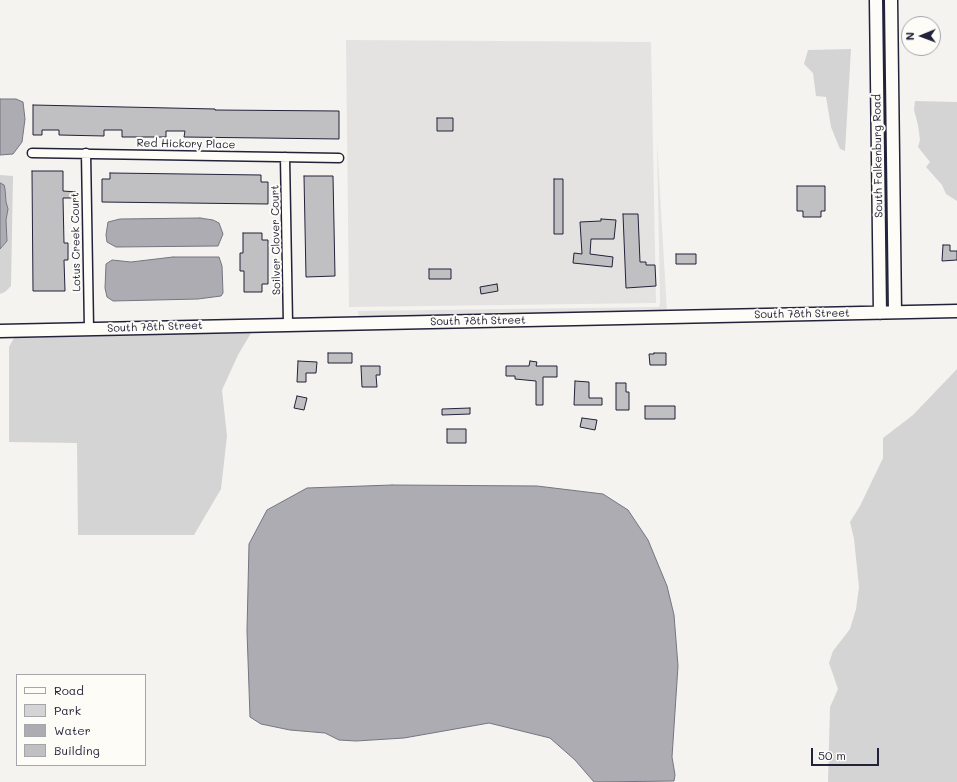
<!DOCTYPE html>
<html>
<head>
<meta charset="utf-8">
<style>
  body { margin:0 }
  #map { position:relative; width:957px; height:782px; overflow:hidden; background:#f4f3ef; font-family:Mali,sans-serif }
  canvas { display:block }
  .legend { position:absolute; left:16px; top:674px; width:130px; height:92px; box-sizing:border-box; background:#fdfcf7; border:1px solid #a5a5ac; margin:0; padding:5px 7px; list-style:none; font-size:12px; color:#22223b }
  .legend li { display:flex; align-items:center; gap:8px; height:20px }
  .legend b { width:20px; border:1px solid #a5a5ac }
  .north { position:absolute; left:901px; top:16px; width:40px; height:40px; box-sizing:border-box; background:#fdfcf7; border:1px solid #a5a5ac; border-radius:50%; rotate:269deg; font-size:11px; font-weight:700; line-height:16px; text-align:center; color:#22223b }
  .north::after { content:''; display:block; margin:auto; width:14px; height:18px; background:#22223b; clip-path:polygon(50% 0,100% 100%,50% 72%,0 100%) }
  .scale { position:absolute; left:811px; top:748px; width:68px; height:18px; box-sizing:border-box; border:2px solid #22223b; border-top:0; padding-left:5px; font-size:12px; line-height:14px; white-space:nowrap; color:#22223b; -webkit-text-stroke:3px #fdfcf7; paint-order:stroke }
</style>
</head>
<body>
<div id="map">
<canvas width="957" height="782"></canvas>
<ul class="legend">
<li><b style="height:5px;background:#fdfcf7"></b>Road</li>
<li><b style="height:11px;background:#d5d4d5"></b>Park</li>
<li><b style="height:11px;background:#acacb2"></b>Water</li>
<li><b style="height:11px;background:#c0bfc2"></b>Building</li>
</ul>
<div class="north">N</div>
<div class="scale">50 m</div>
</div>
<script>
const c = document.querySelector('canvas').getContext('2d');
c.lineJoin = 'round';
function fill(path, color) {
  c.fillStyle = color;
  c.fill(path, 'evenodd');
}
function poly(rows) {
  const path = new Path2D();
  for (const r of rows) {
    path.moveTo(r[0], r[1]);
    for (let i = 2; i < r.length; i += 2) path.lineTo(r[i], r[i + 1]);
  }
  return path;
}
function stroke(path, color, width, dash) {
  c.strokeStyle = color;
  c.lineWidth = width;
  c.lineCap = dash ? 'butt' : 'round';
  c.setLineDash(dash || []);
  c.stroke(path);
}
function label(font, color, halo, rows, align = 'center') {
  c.font = font + ' Mali,sans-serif';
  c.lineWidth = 4;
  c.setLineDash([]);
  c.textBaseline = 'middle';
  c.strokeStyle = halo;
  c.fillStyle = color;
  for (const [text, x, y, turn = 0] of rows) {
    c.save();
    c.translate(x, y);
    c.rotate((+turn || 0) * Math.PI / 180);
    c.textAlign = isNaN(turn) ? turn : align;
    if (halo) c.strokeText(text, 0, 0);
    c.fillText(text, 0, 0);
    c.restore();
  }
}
const built = poly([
  [346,40,651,42,656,303,349,307],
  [657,141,667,312,359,318,358,311,659,307,660,303]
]);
const green = poly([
  [851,49,845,151,840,149,831,127,826,97,816,96,813,73,804,64,808,50],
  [915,101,957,102,957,201,946,194,942,185,926,167,930,162,918,147,920,140,918,125,914,110],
  [0,175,13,176,11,286,5,292,0,294,0,249,7,241,6,220,8,209,6,202,5,189,0,183],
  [251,333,238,355,222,390,227,436,221,489,194,535,78,535,77,443,9,442,9,347,14,338],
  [957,369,957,782,828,782,830,707,838,689,829,663,833,651,850,629,856,609,859,587,854,539,850,522,860,506,883,458,883,438,913,415]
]);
const water = poly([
  [0,99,16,99,23,102,25,119,22,142,13,154,0,155,0,99],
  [0,183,4,185,5,189,6,202,8,209,6,220,7,241,0,249,0,183],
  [200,218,213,220,219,223,223,234,218,246,116,247,107,242,106,235,108,222,120,219,200,218],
  [173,257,219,257,222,266,223,293,221,296,198,299,113,301,107,297,105,288,106,264,112,260,131,262,173,257],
  [392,485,537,486,603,494,628,510,648,540,667,586,674,615,678,666,672,757,675,775,674,781,594,782,575,760,550,738,489,723,404,738,356,741,339,740,325,733,290,730,261,724,250,717,247,631,249,544,267,510,307,488,392,485]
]);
const building = poly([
  [33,105,215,109,215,110,339,111,339,139,184,137,185,131,166,131,166,137,122,137,122,130,104,130,104,136,59,135,59,130,42,130,42,135,33,135,33,105],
  [437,118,453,118,453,131,437,131,437,118],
  [32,171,63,171,63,191,77,192,77,198,63,198,64,243,68,243,68,260,64,260,65,291,33,291,32,171],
  [110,173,261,175,261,182,268,182,268,204,102,202,102,179,110,179,110,173],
  [304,176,333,176,335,276,306,277,304,176],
  [554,179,563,179,563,234,554,234,554,179],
  [797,186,825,186,825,211,821,211,821,217,803,217,803,211,797,211,797,186],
  [623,214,638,214,640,262,646,262,646,265,655,265,656,286,626,288,623,214],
  [601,219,616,220,614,239,591,239,590,254,613,257,612,267,573,263,574,253,582,254,580,222,601,221,601,219],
  [243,233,262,233,262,240,268,240,268,284,262,284,262,292,244,292,244,271,240,271,240,253,243,253,243,233],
  [943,245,950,245,950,251,957,251,957,260,942,261,943,245],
  [676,254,696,254,696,264,676,264,676,254],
  [429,269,451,269,451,279,429,279,429,269],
  [497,284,498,291,481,294,480,287,497,284],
  [328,353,352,353,352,363,328,363,328,353],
  [654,353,666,353,666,365,650,365,649,354,654,354,654,353],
  [298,361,317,362,316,373,306,373,306,382,297,382,298,361],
  [530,361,537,362,536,366,557,366,557,377,543,377,543,405,536,405,536,381,515,379,515,376,506,376,506,366,529,366,530,361],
  [361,366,380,366,380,375,376,375,377,387,362,387,361,366],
  [575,381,589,382,589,398,602,398,602,405,574,405,575,381],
  [616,383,626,383,626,392,629,392,629,410,616,410,616,383],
  [297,396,307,398,304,410,294,408,297,396],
  [645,406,675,406,675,419,645,419,645,406],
  [470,408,470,414,442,415,442,409,470,408],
  [582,418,597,420,595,430,580,427,582,418],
  [447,429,466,429,466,443,447,443,447,429]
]);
const street = poly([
  [32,153,339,158],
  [86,153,89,329],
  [285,157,288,324]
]);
const secondary = poly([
  [876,0,880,313],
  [891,0,895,312],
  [0,331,957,311]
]);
const streetNames = [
  ["Red Hickory Place",186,144,1],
  ["South Falkenburg Road",878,156,-91],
  ["Soilver Clover Court",276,240,-91],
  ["Lotus Creek Court",76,242,-91],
  ["South 78th Street",802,314,-1],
  ["South 78th Street",478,321,-1],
  ["South 78th Street",155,327,-2]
];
fill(built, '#e4e3e2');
fill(green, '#d5d4d5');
fill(water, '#acacb2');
stroke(water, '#757582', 1);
fill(building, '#c0bfc2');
stroke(building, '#22223b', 1);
stroke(street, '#22223b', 11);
stroke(secondary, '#22223b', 15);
stroke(street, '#fdfcf7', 8);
stroke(secondary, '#fdfcf7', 12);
label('11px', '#22223b', '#fdfcf7', streetNames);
</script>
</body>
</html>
